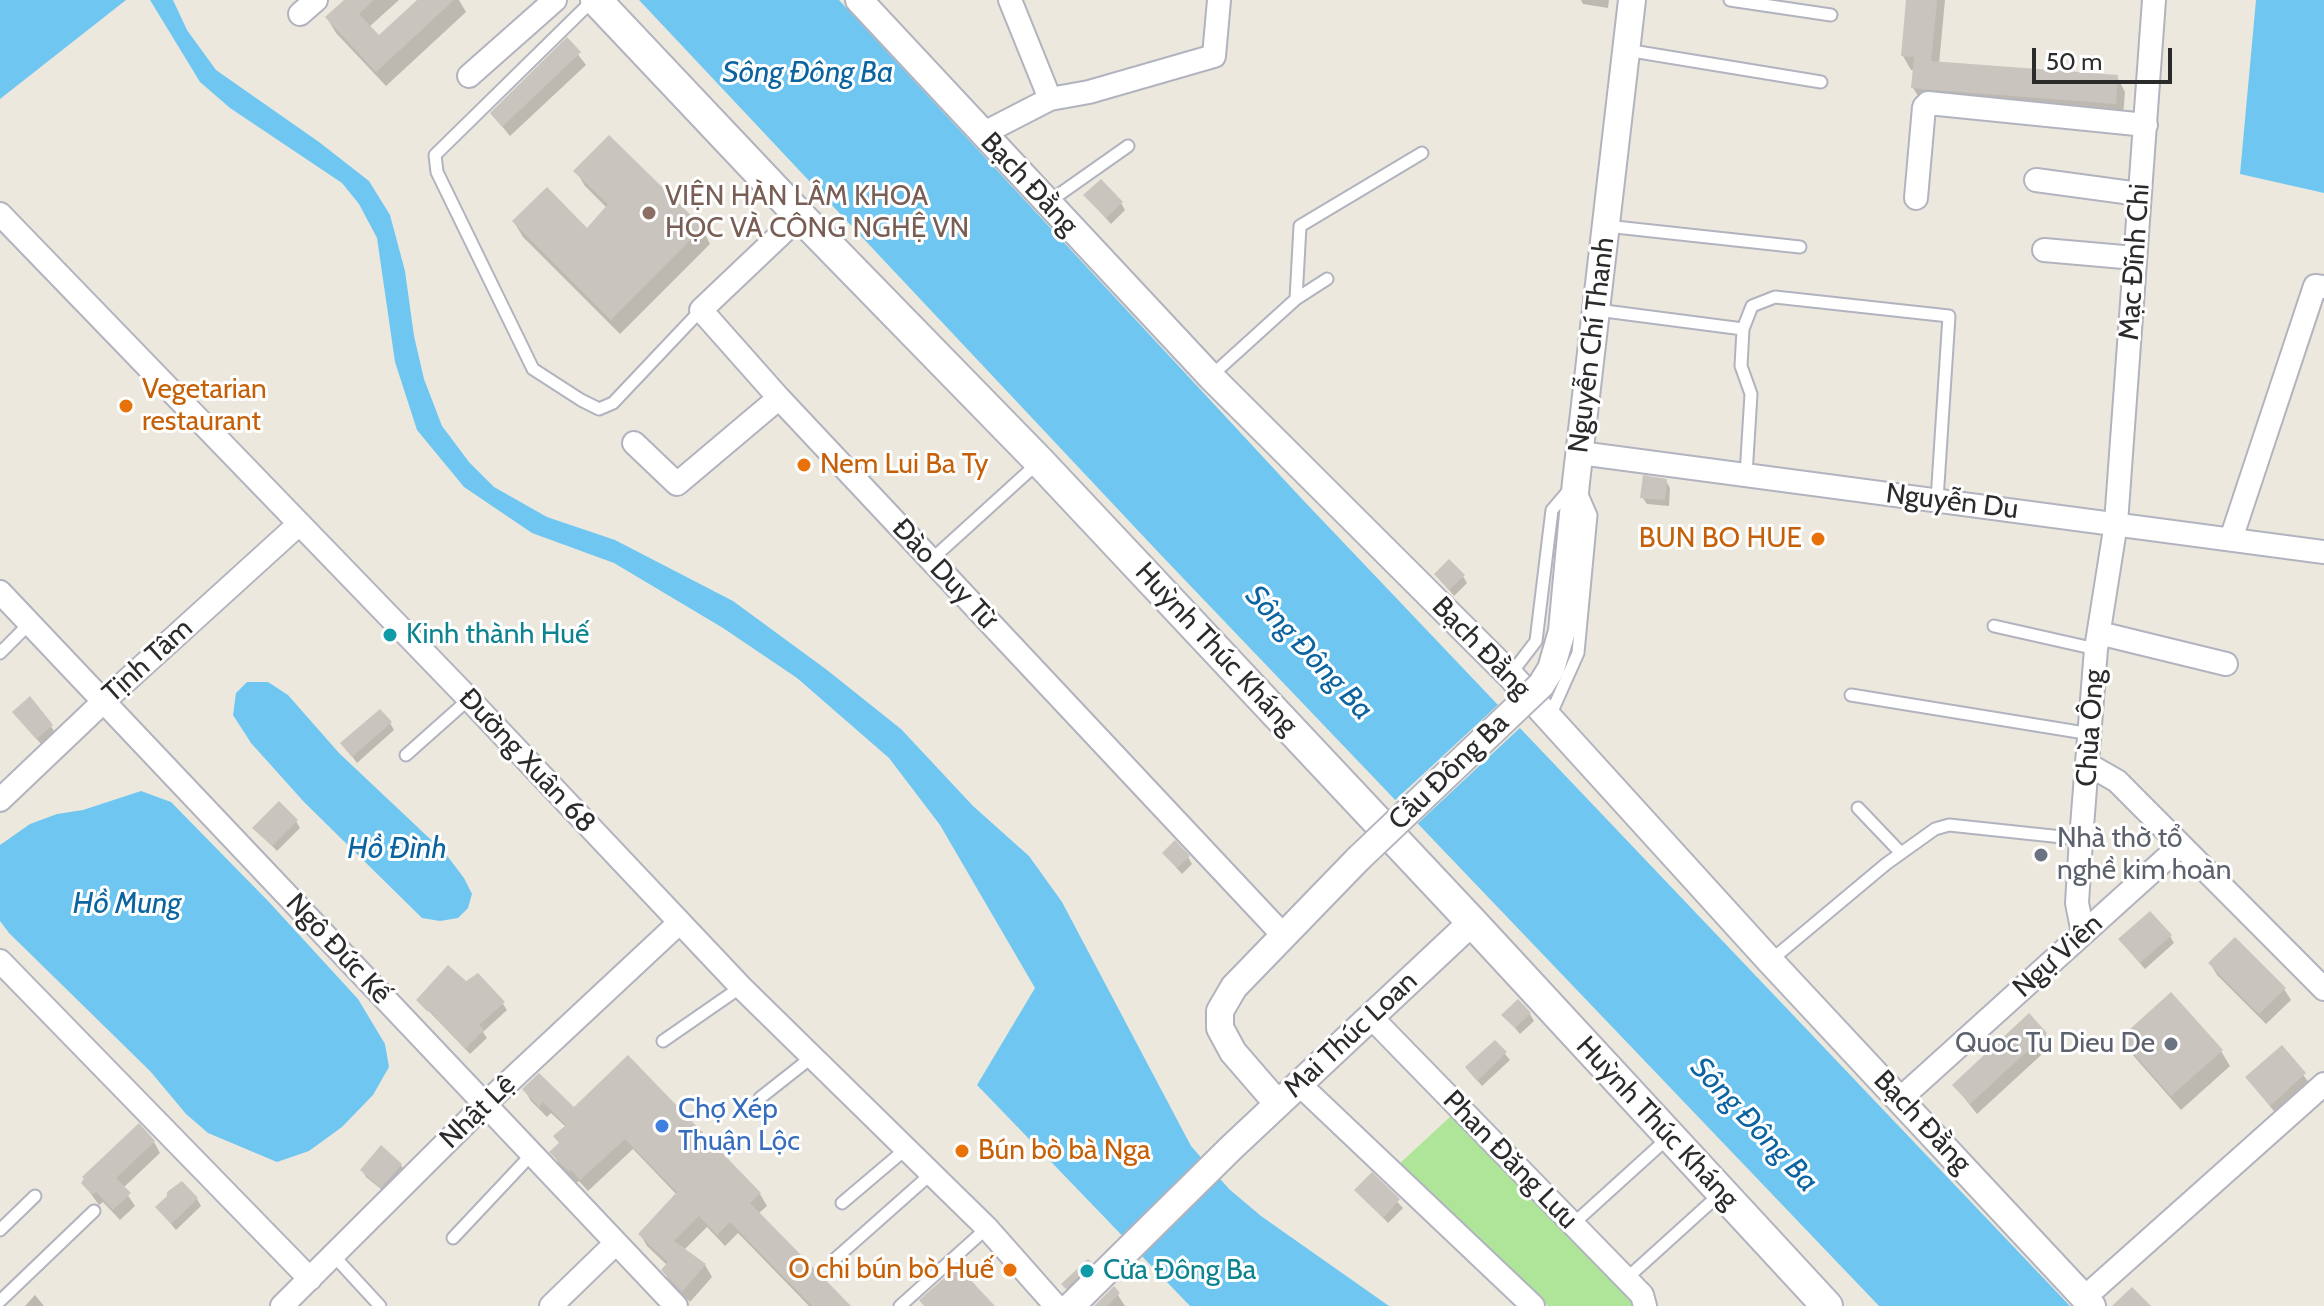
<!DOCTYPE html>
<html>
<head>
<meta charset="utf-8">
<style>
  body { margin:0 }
  #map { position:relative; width:2324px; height:1306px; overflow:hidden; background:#ede8de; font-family:Cabin,sans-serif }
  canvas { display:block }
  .scale { position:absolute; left:2032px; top:48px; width:140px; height:36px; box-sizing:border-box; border:4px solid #2b2b2b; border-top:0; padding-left:10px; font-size:24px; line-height:28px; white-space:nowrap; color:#2b2b2b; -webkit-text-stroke:6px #fff; paint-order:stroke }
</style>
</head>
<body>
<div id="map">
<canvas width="2324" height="1306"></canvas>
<div class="scale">50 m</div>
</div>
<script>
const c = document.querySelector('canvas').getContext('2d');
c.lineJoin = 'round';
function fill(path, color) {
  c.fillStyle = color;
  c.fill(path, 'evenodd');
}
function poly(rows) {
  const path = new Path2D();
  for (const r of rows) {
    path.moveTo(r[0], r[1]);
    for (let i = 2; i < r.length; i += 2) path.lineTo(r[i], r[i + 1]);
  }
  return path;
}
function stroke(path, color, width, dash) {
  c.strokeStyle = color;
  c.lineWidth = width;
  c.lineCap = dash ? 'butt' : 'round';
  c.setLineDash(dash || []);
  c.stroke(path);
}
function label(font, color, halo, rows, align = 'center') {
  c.font = font + ' Cabin,sans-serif';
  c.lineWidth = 6;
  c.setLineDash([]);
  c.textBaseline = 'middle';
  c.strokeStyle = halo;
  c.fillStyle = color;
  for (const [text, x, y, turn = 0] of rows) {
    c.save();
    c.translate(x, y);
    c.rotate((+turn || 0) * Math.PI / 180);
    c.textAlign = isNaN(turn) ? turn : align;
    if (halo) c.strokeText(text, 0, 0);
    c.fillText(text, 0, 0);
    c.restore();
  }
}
const green = poly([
  [1451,1116,1634,1300,1634,1306,1548,1306,1398,1165]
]);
const water = poly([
  [0,0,126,0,0,99],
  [150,0,173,0,187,30,216,70,319,142,369,181,390,215,405,271,414,336,424,379,442,426,469,462,494,487,547,517,615,540,733,601,827,670,901,729,973,806,1029,856,1062,902,1191,1146,1229,1189,1261,1216,1389,1306,1190,1306,977,1085,1035,988,940,825,889,758,797,678,723,628,614,563,532,533,464,487,417,430,395,362,377,238,359,204,342,183,230,108,200,82],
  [639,0,839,0,1302,499,2070,1306,1879,1306,1160,554],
  [2256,0,2324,0,2324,193,2240,174],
  [247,682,268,682,288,695,339,753,445,853,464,878,472,894,468,908,458,918,440,921,422,918,304,802,251,743,233,715,236,693],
  [141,791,171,802,269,902,358,999,385,1044,389,1067,373,1095,342,1127,309,1151,277,1162,208,1133,186,1114,150,1071,9,933,0,921,0,845,30,824,57,814,83,810]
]);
const pier = poly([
  [1501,702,1523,725,1414,827,1392,803]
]);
const shadow = poly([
  [347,0,399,0,369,27,379,38,419,0,459,0,466,12,386,86,336,33,327,18],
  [1581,0,1609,0,1608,8,1583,4],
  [1908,0,1945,0,1939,64,2117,77,2125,92,2123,117,1922,102,1913,88,1915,70,1911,70,1903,56],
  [567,40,586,65,510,136,492,114],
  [576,171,702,228,710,244,620,334,523,237,514,222,588,231,607,208,585,186],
  [1086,196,1121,203,1125,210,1111,224],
  [1666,481,1670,488,1669,506,1647,504,1642,497],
  [1436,575,1463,576,1467,583,1454,596],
  [14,712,51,726,55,733,41,744],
  [390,723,394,730,357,763,343,744],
  [296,821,300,828,277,851,255,828],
  [1164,854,1188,857,1192,864,1182,874],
  [2170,936,2174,943,2145,969,2125,946],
  [2210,963,2284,989,2291,1000,2266,1024,2217,975],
  [466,983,503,1004,507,1010,483,1032,487,1038,470,1054,419,1001],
  [1530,1014,1534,1021,1520,1034,1504,1015],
  [2046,1034,2052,1045,1977,1114,1954,1085],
  [2122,1038,2221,1051,2230,1066,2181,1110,2131,1053],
  [1495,1042,1510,1060,1482,1086,1467,1068],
  [2282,1048,2311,1085,2277,1115,2247,1078],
  [628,1058,760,1194,767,1206,758,1214,847,1306,809,1306,738,1233,725,1246,707,1227,684,1250,705,1265,712,1277,690,1302,670,1282,663,1270,667,1265,647,1246,640,1234,677,1195,633,1149,588,1191,579,1181,576,1183,559,1164,552,1152,560,1145,566,1127,551,1113,547,1117,531,1101,524,1089,574,1110],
  [154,1142,160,1153,123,1188,135,1206,120,1220,103,1202,99,1205,83,1183],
  [401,1165,405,1172,386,1193,366,1177,362,1170],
  [1372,1175,1403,1208,1388,1223,1357,1190],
  [197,1199,201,1206,176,1230,157,1207],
  [1090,1264,1097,1275,1070,1295,1064,1284],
  [1114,1289,1125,1306,1097,1306],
  [35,1295,44,1306,25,1306]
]);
const building = poly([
  [344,0,374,0,359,14,379,35,417,0,454,0,376,72,325,17],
  [1906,0,1937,0,1931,61,2118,75,2116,104,1911,88,1914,57,1901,56],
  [567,37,581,52,502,127,490,113],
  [609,135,703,227,611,320,512,221,547,187,587,228,608,204,573,171],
  [1101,179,1123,202,1106,218,1083,195],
  [1643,475,1667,479,1665,500,1640,498],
  [1449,559,1465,575,1449,590,1434,574],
  [30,696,53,725,36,739,12,712],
  [380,709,392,722,352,757,340,743],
  [279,801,298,820,272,846,252,828],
  [1175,840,1190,856,1177,868,1162,853],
  [2150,911,2172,935,2140,963,2118,939],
  [2235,937,2286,988,2259,1014,2208,963],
  [448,965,466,981,478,973,505,1002,479,1025,484,1030,465,1049,429,1010,428,1012,416,1000],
  [2171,992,2223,1050,2171,1096,2120,1038],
  [1518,999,1531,1013,1515,1028,1501,1015],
  [2029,1013,2047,1033,1970,1104,1952,1085],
  [1495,1040,1507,1052,1477,1081,1465,1067],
  [2282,1045,2306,1073,2270,1106,2245,1077],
  [628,1055,761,1193,750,1203,851,1306,812,1306,730,1222,717,1235,699,1216,674,1241,706,1264,682,1292,661,1270,668,1262,638,1234,677,1192,625,1139,580,1180,571,1170,569,1172,549,1152,559,1143,553,1136,566,1125,543,1102,539,1107,522,1089,539,1073,574,1107],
  [139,1123,155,1141,116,1178,131,1193,113,1210,96,1192,92,1195,81,1183,84,1179,82,1177],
  [381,1145,402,1164,381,1188,360,1170],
  [1372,1172,1400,1199,1383,1218,1354,1190],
  [182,1181,198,1198,171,1224,155,1207,167,1196,167,1192],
  [1088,1259,1092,1263,1066,1289,1061,1284],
  [958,1266,978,1288,995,1306,924,1306,919,1300],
  [1114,1286,1120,1293,1107,1306,1094,1306],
  [2132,1287,2151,1306,2112,1306]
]);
const service = poly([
  [593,0,435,155,437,172,533,369,581,400,599,409,613,403,701,310],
  [1730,0,1831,15],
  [1626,50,1821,82],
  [1047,203,1128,146],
  [1606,226,1800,247],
  [1296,299,1300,226,1422,153],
  [1597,310,1743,329],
  [1211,376,1296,299,1327,279],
  [1746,475,1751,394,1741,366,1743,329,1752,306,1775,297,1949,316,1937,500],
  [931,560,1039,462],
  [1994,626,2096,649],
  [0,653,30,623],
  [1510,675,1536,641,1552,510,1569,490],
  [1851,695,2091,734],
  [1549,718,1578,653,1591,515,1581,492],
  [406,755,469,699],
  [1858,808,1900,852],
  [1770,961,1886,864,1935,829,1949,825,2081,839],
  [663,1041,741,987],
  [760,1098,812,1057],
  [842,1203,907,1148],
  [1573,1224,1669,1137],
  [0,1230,35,1196],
  [453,1238,532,1154],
  [333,1255,380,1306],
  [835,1259,932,1173],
  [1626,1279,1720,1194],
  [0,1301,94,1211],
  [900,1306,987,1228]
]);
const minor = poly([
  [1010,0,1050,99],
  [300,14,316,0],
  [469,76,555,0],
  [982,134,1050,99,1089,92,1214,56,1219,0],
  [2036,180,2139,194],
  [1916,198,1924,107,1928,103,2146,125],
  [0,214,469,699,741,987,987,1228,1056,1306],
  [800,216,701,310,779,398,1283,935],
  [2044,250,2135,258],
  [634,443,677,484,779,398],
  [1580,453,2324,552],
  [2231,539,2315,286,2324,287],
  [0,592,676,1306],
  [2099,633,2226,664],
  [2089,765,2117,781,2324,989],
  [0,800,103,702,299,524],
  [2083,933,2077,903,2081,839,2096,649,2116,523,2154,0],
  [0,961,310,1279],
  [1370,1016,1642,1295,1645,1306],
  [1299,1084,1533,1306],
  [1900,1099,2180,846],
  [2084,1298,2324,1084],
  [282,1306,485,1104,679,923],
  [551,1306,616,1243]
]);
const tertiary = poly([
  [859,0,1211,377,1510,675,1770,961,2092,1306],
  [1541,685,1551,669,1562,631,1576,482,1632,0],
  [1278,1104,1233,1052,1220,1028,1220,1011,1234,987,1358,859],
  [1071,1306,1231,1148,1472,922]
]);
const secondary = poly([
  [596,0,800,216,1040,462,1472,922,1827,1306]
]);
const tertiaryBridge = poly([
  [1358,859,1541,685]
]);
const markers = [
  [649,213,8,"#8d6e63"],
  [126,406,8,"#e8710a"],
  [804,465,8,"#e8710a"],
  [1818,539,8,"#e8710a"],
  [390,635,8,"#0f9aa8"],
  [2041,855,8,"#6b7280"],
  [2171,1044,8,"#6b7280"],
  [662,1126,8,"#3f7fe0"],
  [962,1151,8,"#e8710a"],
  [1010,1270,8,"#e8710a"],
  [1087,1271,8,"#0f9aa8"]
];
const streetNames = [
  ["Bạch Đằng",1029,184,47],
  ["Mạc Đĩnh Chi",2135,262,-86],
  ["Nguyễn Chí Thanh",1592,345,-83],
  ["Nguyễn Du",1952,502,7],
  ["Đào Duy Từ",944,574,47],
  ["Bạch Đằng",1481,648,46],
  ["Huỳnh Thúc Kháng",1216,649,47],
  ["Tịnh Tâm",148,661,-42],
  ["Chùa Ông",2091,728,-86],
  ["Đường Xuân 68",527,761,47],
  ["Cầu Đông Ba",1449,772,-44],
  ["Ngô Đức Kế",338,949,47],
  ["Ngự Viên",2058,956,-42],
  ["Mai Thúc Loan",1351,1035,-43],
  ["Nhật Lệ",478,1112,-44],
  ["Bạch Đằng",1922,1122,47],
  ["Huỳnh Thúc Kháng",1657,1123,47],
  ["Phan Đăng Lưu",1510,1160,46]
];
const educationNames = [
  ["VIỆN HÀN LÂM KHOA",665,197],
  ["HỌC VÀ CÔNG NGHỆ VN",665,229]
];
const foodNames = [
  ["Vegetarian",142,390],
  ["restaurant",142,422],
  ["Nem Lui Ba Ty",820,465],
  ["BUN BO HUE",1802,539,"right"],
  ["Bún bò bà Nga",978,1151],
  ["O chi bún bò Huế",994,1270,"right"]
];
const cultureNames = [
  ["Kinh thành Huế",406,635],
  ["Cửa Đông Ba",1103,1271]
];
const worshipNames = [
  ["Nhà thờ tổ",2057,839],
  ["nghề kim hoàn",2057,871],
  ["Quoc Tu Dieu De",2155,1044,"right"]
];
const shopNames = [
  ["Chợ Xép",678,1110],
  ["Thuận Lộc",678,1142]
];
const waterNames = [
  ["Sông Đông Ba",808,73],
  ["Sông Đông Ba",1309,653,47],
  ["Hồ Đình",397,849],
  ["Hồ Mung",127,904],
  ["Sông Đông Ba",1754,1125,47]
];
fill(green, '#aee599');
fill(water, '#6fc7f1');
fill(pier, '#ede8de');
fill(shadow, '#0003');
fill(building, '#c9c4bd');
stroke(service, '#b1b3bf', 15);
stroke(minor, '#b1b3bf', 26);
stroke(tertiary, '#b1b3bf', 30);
stroke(secondary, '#b1b3bf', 34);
stroke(service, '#fff', 11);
stroke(minor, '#fff', 22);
stroke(tertiary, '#fff', 26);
stroke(secondary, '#fff', 30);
stroke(tertiaryBridge, '#b1b3bf', 30, []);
stroke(tertiaryBridge, '#fff', 26);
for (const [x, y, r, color] of markers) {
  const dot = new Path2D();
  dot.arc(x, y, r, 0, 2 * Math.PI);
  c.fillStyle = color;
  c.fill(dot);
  stroke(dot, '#fff', 3);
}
label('28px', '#2b2b2b', '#fff', streetNames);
label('28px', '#785e54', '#fff', educationNames, 'left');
label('28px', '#c56008', '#fff', foodNames, 'left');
label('28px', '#0d838f', '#fff', cultureNames, 'left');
label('28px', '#5b616d', '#fff', worshipNames, 'left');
label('28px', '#366cbe', '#fff', shopNames, 'left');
label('italic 30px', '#0b64a0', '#fff', waterNames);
</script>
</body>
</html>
